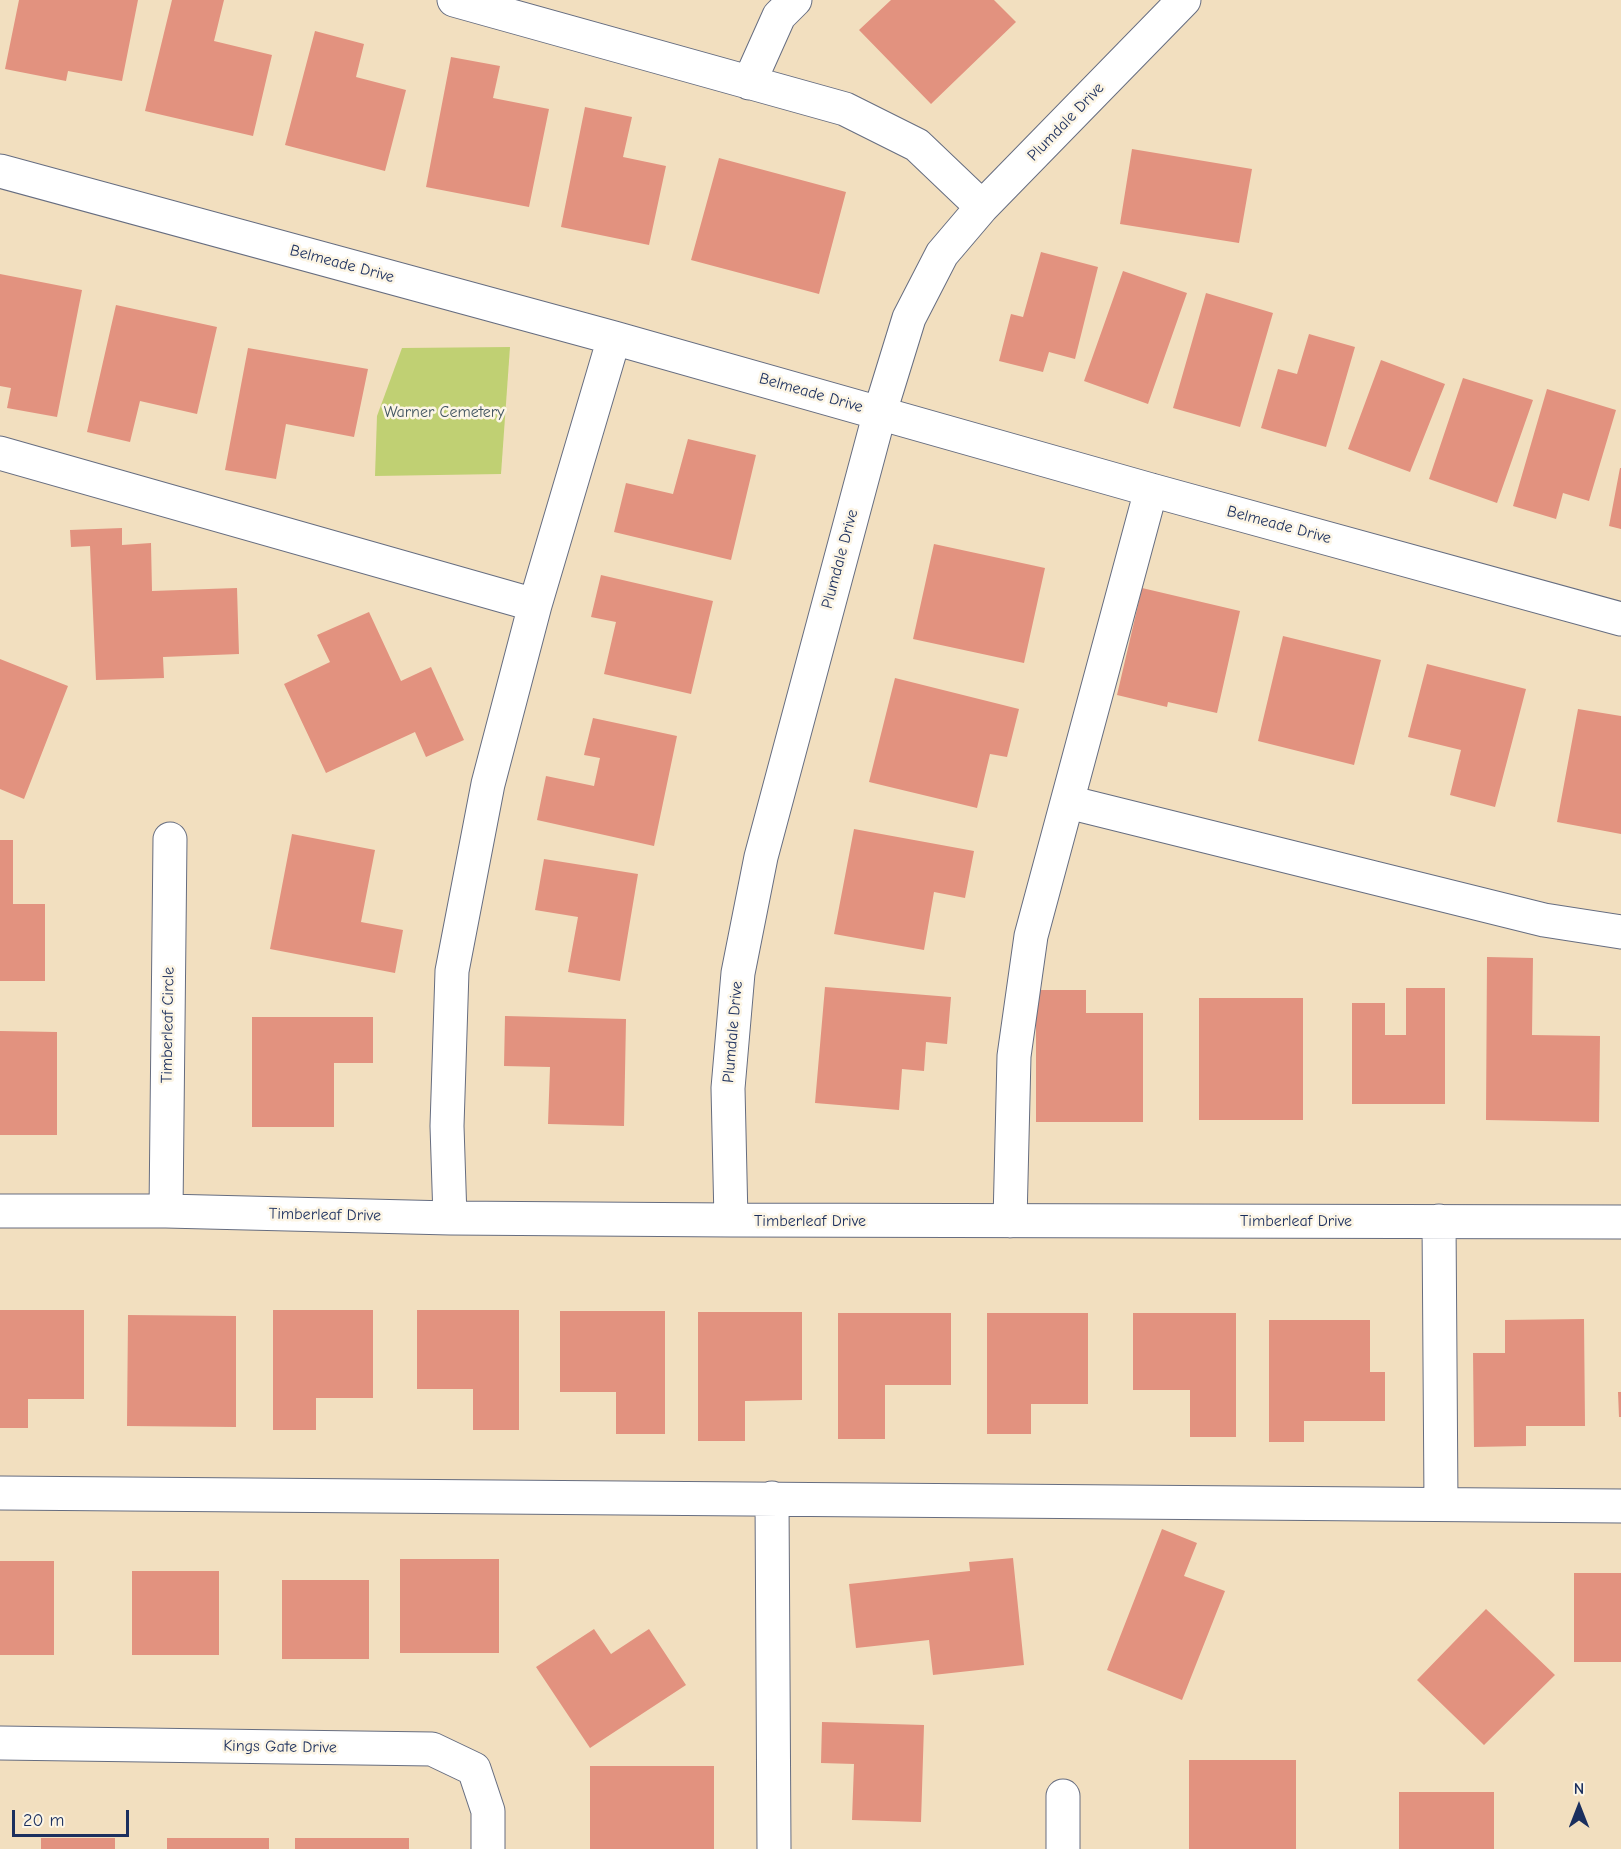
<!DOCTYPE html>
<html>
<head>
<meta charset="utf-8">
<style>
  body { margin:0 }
  #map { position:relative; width:1621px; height:1849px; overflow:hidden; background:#f2dfbf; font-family:"Comic Neue",sans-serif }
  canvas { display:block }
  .north { position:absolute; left:1549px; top:1777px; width:60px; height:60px; -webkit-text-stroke:4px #fcf5e5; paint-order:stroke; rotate:0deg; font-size:16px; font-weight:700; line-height:24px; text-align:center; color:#1b2f5e }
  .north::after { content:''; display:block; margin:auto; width:21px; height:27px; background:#1b2f5e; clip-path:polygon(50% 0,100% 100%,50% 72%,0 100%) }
  .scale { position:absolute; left:12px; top:1810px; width:117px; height:27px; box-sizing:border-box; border:3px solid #1b2f5e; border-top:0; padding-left:8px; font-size:18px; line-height:21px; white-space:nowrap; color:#1b2f5e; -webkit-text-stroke:4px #fcf5e5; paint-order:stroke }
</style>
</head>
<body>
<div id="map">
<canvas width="1621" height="1849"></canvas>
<div class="north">N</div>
<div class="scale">20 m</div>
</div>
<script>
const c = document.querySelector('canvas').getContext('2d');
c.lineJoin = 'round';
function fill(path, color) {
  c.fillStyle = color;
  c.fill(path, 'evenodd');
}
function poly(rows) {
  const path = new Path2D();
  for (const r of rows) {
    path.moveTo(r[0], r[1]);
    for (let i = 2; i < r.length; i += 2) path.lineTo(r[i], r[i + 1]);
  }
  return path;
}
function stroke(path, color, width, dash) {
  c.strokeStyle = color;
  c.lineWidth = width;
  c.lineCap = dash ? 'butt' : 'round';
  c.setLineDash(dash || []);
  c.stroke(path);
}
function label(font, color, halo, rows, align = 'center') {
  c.font = font + ' "Comic Neue",sans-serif';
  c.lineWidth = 5;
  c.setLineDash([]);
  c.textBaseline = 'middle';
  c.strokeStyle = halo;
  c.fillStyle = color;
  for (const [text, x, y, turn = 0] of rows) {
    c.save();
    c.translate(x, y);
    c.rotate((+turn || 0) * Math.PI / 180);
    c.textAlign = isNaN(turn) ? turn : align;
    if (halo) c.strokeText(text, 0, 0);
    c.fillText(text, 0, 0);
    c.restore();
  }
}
const green = poly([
  [510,347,501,474,375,476,377,416,402,348]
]);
const building = poly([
  [19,0,138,0,122,81,68,71,66,81,5,69],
  [172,0,224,0,214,41,272,55,253,136,145,111],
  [891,0,994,0,1016,22,931,104,859,30],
  [315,31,364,44,356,77,406,90,385,171,285,145],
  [451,57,500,66,493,98,549,109,529,207,426,187],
  [585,107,632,117,623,157,666,166,649,245,561,227],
  [1132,149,1252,169,1239,243,1120,224],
  [719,158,846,192,819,294,691,260],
  [1041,252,1098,267,1075,359,1049,352,1043,372,999,361,1011,314,1023,317],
  [1123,271,1187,293,1148,404,1084,381],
  [0,274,82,290,57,417,7,408,11,388,0,386],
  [1206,293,1273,313,1240,427,1173,408],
  [116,305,217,327,197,414,140,401,130,442,87,432],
  [1309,334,1355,347,1326,447,1261,428,1278,369,1297,374],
  [248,348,368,369,354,437,286,424,276,479,225,470],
  [1381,360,1445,384,1410,472,1348,449],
  [1463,378,1533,400,1497,503,1429,479],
  [1547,389,1616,410,1589,501,1563,493,1556,519,1513,506],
  [688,439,756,455,731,560,614,532,626,483,673,494],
  [1620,468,1621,468,1621,529,1609,526],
  [122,528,122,545,151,543,152,591,237,588,239,654,163,657,164,678,96,680,90,546,71,547,70,530],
  [934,544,1045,568,1024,663,913,639],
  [601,575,713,601,691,694,604,674,616,622,591,617],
  [1142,588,1240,611,1217,713,1168,702,1167,707,1117,695],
  [369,612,401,681,431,667,464,740,426,757,415,732,326,773,284,684,330,662,317,635],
  [1283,636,1381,660,1354,765,1258,741],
  [0,659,68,686,24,799,0,789],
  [1427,664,1526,689,1495,807,1450,795,1461,750,1408,737],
  [895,678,1019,709,1007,757,990,754,977,808,869,782],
  [1578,709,1621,716,1621,834,1557,822],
  [593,718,677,736,654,846,537,820,546,776,594,786,600,758,584,755],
  [854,829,974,851,965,898,934,892,924,950,834,934],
  [292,834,375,850,361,922,403,930,395,973,270,949],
  [0,840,13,840,13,904,45,904,45,981,0,981],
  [544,859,638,874,620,981,568,972,578,917,535,910],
  [1487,957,1533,958,1532,1035,1600,1036,1599,1122,1486,1120],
  [825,987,951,997,947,1044,926,1042,924,1071,902,1069,899,1110,815,1103],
  [1406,988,1445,988,1445,1104,1352,1104,1352,1003,1385,1003,1385,1035,1406,1035],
  [1036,990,1086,990,1086,1013,1143,1013,1143,1122,1036,1122],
  [1199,998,1303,998,1303,1120,1199,1120],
  [505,1016,626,1019,624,1126,548,1124,550,1067,504,1066],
  [252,1017,373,1017,373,1063,334,1063,334,1127,252,1127],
  [0,1031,57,1032,57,1135,0,1135],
  [0,1310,84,1310,84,1399,28,1399,28,1428,0,1428],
  [273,1310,373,1310,373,1398,316,1398,316,1430,273,1430],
  [417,1310,519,1310,519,1430,473,1430,473,1389,417,1389],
  [560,1311,665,1311,665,1434,616,1434,616,1392,560,1392],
  [698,1312,802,1312,802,1400,745,1401,745,1441,698,1441],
  [838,1313,951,1313,951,1385,885,1385,885,1439,838,1439],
  [987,1313,1088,1313,1088,1404,1031,1404,1031,1434,987,1434],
  [1133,1313,1236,1313,1236,1437,1190,1437,1190,1390,1133,1390],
  [128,1315,236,1316,236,1427,127,1426],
  [1584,1319,1585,1426,1526,1426,1526,1446,1474,1447,1473,1353,1505,1353,1505,1320],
  [1269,1320,1370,1320,1370,1372,1385,1372,1385,1421,1304,1421,1304,1442,1269,1442],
  [1618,1392,1621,1392,1621,1417,1619,1417],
  [1162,1529,1197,1543,1184,1576,1225,1591,1182,1700,1107,1670],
  [1013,1558,1024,1665,933,1675,929,1640,856,1648,849,1584,970,1571,969,1562],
  [400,1559,499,1559,499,1653,400,1653],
  [0,1561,54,1561,54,1655,0,1655],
  [132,1571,219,1571,219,1655,132,1655],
  [1574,1573,1621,1573,1621,1662,1574,1662],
  [282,1580,369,1580,369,1659,282,1659],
  [1486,1609,1555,1675,1484,1745,1417,1680],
  [594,1629,611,1654,649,1629,686,1685,590,1748,536,1667],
  [822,1722,924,1725,921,1822,852,1820,854,1764,821,1763],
  [1189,1760,1296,1760,1296,1849,1189,1849],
  [590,1766,714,1766,714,1849,590,1849],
  [1399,1792,1494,1792,1494,1849,1399,1849],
  [41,1838,115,1838,115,1849,41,1849],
  [167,1838,269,1838,269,1849,167,1849],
  [295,1838,409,1838,409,1849,295,1849]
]);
const minor = poly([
  [454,0,845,109,917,145,982,207],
  [749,83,779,16,795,0],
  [0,171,614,338,1151,490,1621,619],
  [0,453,535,605],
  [1068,802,1544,920,1621,932],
  [0,1211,166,1211,450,1218,731,1220,1621,1222],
  [166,1211,170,839],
  [450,1218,447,1126,452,971,488,784,535,605,614,338],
  [731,1220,728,1088,738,973,761,857,880,412,909,318,942,254,982,207,1184,0],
  [1010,1221,1014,1056,1031,936,1151,490],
  [1439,1221,1441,1503],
  [0,1493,1621,1506],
  [772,1498,774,1849],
  [0,1743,432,1749,474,1769,488,1811,488,1849],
  [1063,1849,1063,1796]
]);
const streetNames = [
  ["Plumdale Drive",1066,122,-46],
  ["Belmeade Drive",342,264,15],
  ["Belmeade Drive",811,393,16],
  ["Belmeade Drive",1279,525,15],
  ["Plumdale Drive",840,559,-75],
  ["Timberleaf Circle",168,1025,-89],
  ["Plumdale Drive",733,1032,-85],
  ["Timberleaf Drive",325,1215,1],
  ["Timberleaf Drive",810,1221],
  ["Timberleaf Drive",1296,1221],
  ["Kings Gate Drive",280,1747,1]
];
const parkNames = [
  ["Warner Cemetery",444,412]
];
fill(green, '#c0d073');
fill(building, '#e2927f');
stroke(minor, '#666d80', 35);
stroke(minor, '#fff', 33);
label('16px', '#1b2f5e', '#fcf5e5', streetNames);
label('16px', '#445763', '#fcf5e5', parkNames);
</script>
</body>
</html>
